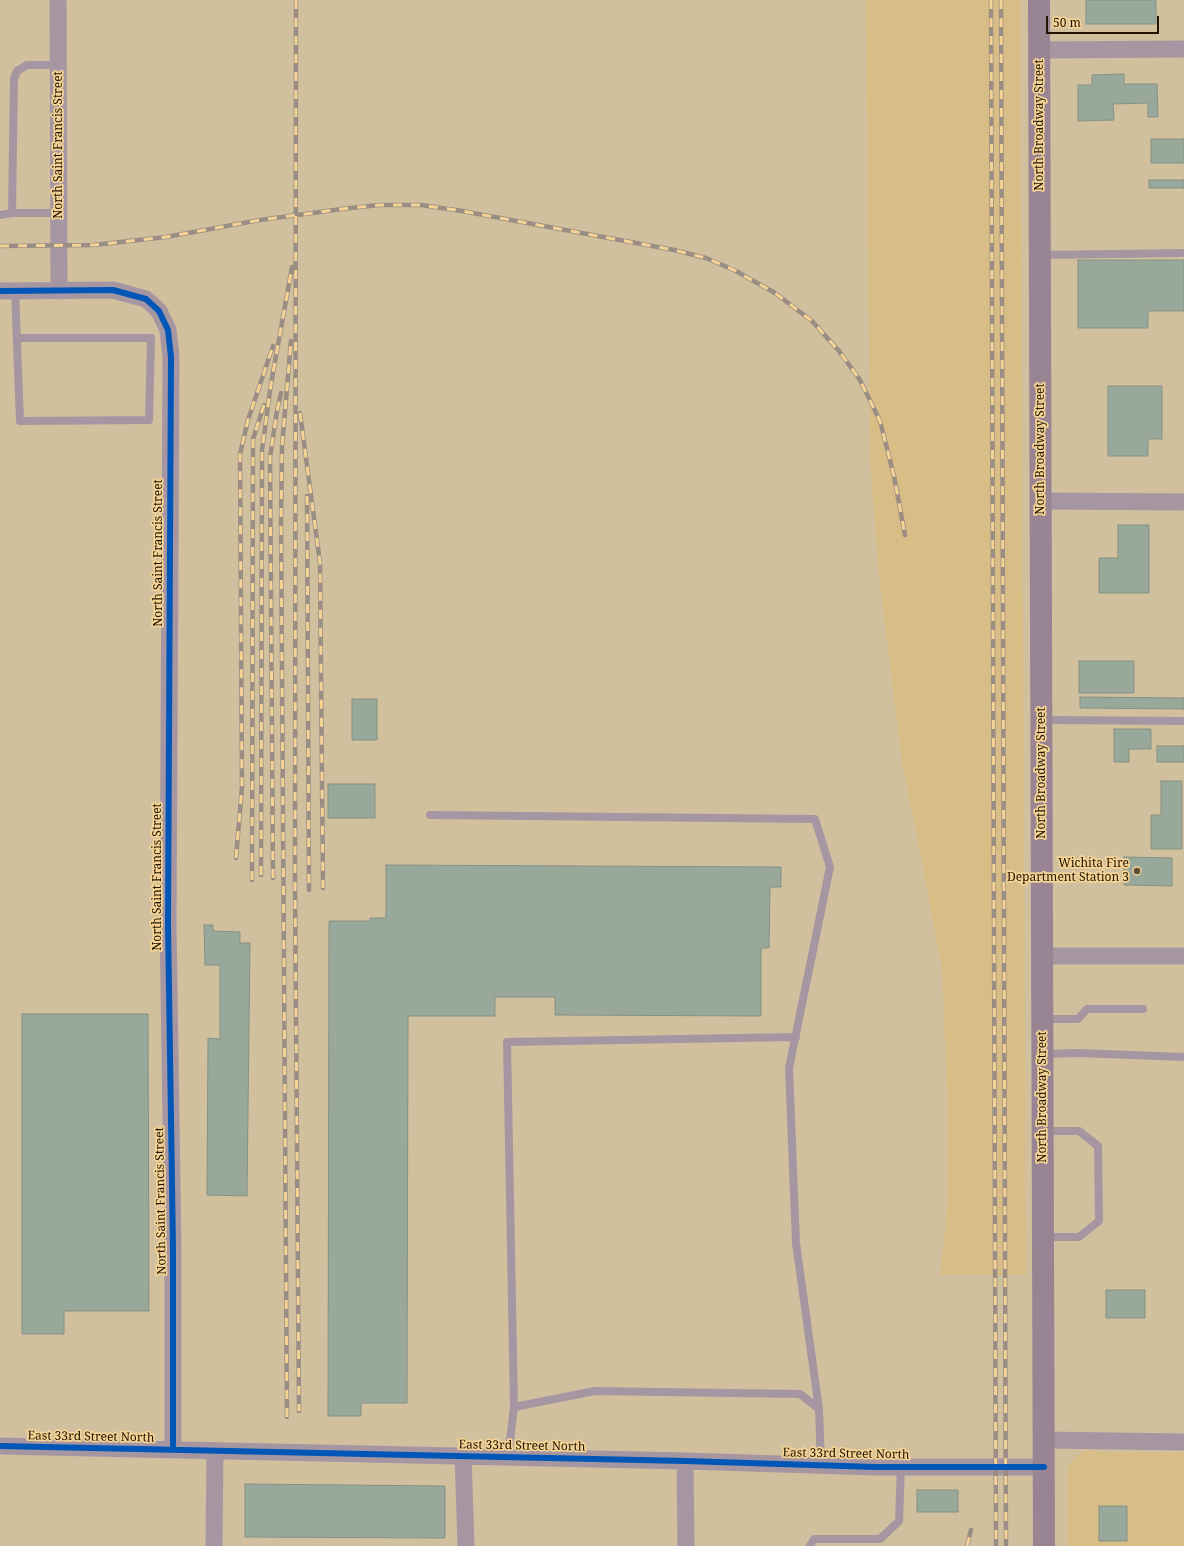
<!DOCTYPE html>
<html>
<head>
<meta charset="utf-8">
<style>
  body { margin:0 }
  #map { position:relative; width:1184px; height:1546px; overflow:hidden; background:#d1c09e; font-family:"Noto Serif",serif }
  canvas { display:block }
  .scale { position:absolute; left:1046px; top:16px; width:113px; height:18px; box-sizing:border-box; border:2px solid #201400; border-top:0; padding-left:5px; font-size:12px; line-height:14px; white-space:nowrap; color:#201400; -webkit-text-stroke:3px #f4d395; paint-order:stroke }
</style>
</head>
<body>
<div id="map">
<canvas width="1184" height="1546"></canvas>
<div class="scale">50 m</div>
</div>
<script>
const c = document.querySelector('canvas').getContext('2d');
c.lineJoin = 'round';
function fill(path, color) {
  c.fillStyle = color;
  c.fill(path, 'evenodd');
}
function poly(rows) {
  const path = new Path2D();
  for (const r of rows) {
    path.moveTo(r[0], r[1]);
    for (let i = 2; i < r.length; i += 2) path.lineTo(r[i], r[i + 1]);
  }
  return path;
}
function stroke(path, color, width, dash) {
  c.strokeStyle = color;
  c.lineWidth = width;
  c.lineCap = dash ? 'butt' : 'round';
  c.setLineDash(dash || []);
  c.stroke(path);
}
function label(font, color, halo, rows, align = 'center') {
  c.font = font + ' "Noto Serif",serif';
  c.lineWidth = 3.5;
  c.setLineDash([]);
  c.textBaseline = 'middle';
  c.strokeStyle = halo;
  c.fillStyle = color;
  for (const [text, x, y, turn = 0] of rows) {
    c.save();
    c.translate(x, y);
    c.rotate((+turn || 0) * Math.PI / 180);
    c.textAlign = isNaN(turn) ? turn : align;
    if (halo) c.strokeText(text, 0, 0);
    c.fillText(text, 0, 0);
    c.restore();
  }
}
const built = poly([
  [866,0,1020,0,1026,1275,940,1275,947,1212,948,1109,942,969,922,862,902,763,879,575,870,460],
  [1086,1450,1101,1452,1184,1453,1184,1546,1068,1546,1068,1467,1075,1457]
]);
const building = poly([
  [1086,0,1156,0,1156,24,1086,24,1086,0],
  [1124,74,1124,84,1157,84,1158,117,1148,117,1148,103,1113,104,1114,120,1078,121,1078,85,1092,85,1092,75,1124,74],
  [1151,139,1184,139,1184,163,1151,163,1151,139],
  [1149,180,1184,180,1184,188,1149,188,1149,180],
  [1078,260,1184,260,1184,311,1148,311,1148,328,1078,328,1078,260],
  [1108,386,1162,386,1162,439,1148,439,1148,456,1108,456,1108,386],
  [1118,525,1149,525,1149,593,1099,593,1099,558,1118,558,1118,525],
  [1079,661,1134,661,1134,693,1079,693,1079,661],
  [1080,697,1184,698,1184,709,1080,708,1080,697],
  [352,699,377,699,377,740,352,740,352,699],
  [1114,729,1151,729,1151,749,1129,749,1129,762,1114,762,1114,729],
  [1157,746,1184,746,1184,762,1157,762,1157,746],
  [1161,781,1182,781,1182,849,1151,849,1151,815,1161,815,1161,781],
  [328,784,375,784,375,818,328,818,328,784],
  [1124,857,1172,858,1172,886,1124,885,1124,857],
  [386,865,781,867,781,887,770,887,769,948,761,948,761,1016,555,1015,555,997,495,997,495,1016,408,1016,407,1403,361,1403,361,1416,328,1416,329,921,370,921,370,918,386,918,386,865],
  [204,925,213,925,213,931,240,932,240,943,250,943,247,1196,207,1195,208,1038,220,1039,220,965,205,965,204,925],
  [22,1014,148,1014,149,1311,64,1311,64,1334,22,1334,22,1014],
  [1106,1290,1145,1290,1145,1318,1106,1318,1106,1290],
  [245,1484,445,1486,445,1538,245,1537,245,1484],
  [917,1490,958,1490,958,1512,917,1512,917,1490],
  [1099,1506,1127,1506,1127,1541,1099,1541,1099,1506]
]);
const lane = poly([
  [58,65,27,65,17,71,14,79,12,213,59,213],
  [0,215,12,213],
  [1041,255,1184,253],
  [15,291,20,421,149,420,151,338,17,338],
  [1043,720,1184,721],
  [430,815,815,819,830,867,789,1068,796,1243,819,1409],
  [1043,1019,1078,1019,1087,1009,1143,1009],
  [1044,1054,1078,1053,1184,1057],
  [1044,1237,1079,1237,1099,1221,1098,1146,1079,1131,1044,1131],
  [514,1407,507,1042,796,1037],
  [508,1457,514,1407,595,1391,800,1394,819,1409,821,1466],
  [810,1546,814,1539,880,1539,899,1521,901,1467]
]);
const street = poly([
  [58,0,59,291],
  [1040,50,1184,49],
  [0,291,113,290,146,299,159,311,168,330,171,357,168,924,173,1250,173,1450],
  [1041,501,1184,502],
  [1042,956,1184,956],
  [1044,1440,1184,1442],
  [0,1446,685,1461,875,1467,1044,1467],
  [463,1456,466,1546],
  [685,1461,686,1546],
  [214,1546,215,1451]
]);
const primary = poly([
  [1039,0,1044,1546]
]);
const rail = poly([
  [296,0,295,885,299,1411],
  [991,0,996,1546],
  [1001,0,1006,1546],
  [0,246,94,245,166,237,260,220,342,209,379,205,421,205,462,211,674,250,706,258,734,270,775,293,812,321,839,351,860,380,880,421,894,476,905,535],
  [300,413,320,563,323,888],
  [307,496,309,890],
  [236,858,242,787,240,454,248,420,273,346],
  [261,875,262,450,271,384,292,267],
  [273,878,270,457,277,411,281,393],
  [252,880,253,439,264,405],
  [287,1417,281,521,282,446,291,341],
  [967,1546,971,1530]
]);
const cycleway = poly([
  [0,291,113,290,146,299,159,311,168,330,171,357,168,924,173,1250,173,1450],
  [0,1446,685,1461,875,1467,1044,1467]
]);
const markers = [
  [1137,871,4,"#5e5037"]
];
const streetNames = [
  ["North Broadway Street",1040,125,-90],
  ["North Saint Francis Street",59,145,-90],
  ["North Broadway Street",1041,449,-90],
  ["North Saint Francis Street",159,553,-90],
  ["North Broadway Street",1042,773,-90],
  ["North Saint Francis Street",158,877,-90],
  ["North Broadway Street",1043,1097,-90],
  ["North Saint Francis Street",161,1201,-91],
  ["East 33rd Street North",91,1437,1],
  ["East 33rd Street North",522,1446,1],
  ["East 33rd Street North",846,1454,1]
];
const poiNames = [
  ["Wichita Fire",1129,864],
  ["Department Station 3",1129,878]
];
fill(built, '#d9bd87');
fill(building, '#98a99b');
stroke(building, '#869183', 1);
stroke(lane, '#a696a1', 8);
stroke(street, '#a696a1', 17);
stroke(primary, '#988493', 22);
stroke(rail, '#9a8d84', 4.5);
stroke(rail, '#f4d395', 3, [9]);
stroke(cycleway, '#0057b8', 6);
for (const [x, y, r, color] of markers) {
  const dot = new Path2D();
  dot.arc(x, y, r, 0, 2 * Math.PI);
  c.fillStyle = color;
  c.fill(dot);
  stroke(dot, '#f4d395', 1.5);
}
label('12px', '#201400', '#f4d395', streetNames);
label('12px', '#201400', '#f4d395', poiNames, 'right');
</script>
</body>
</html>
